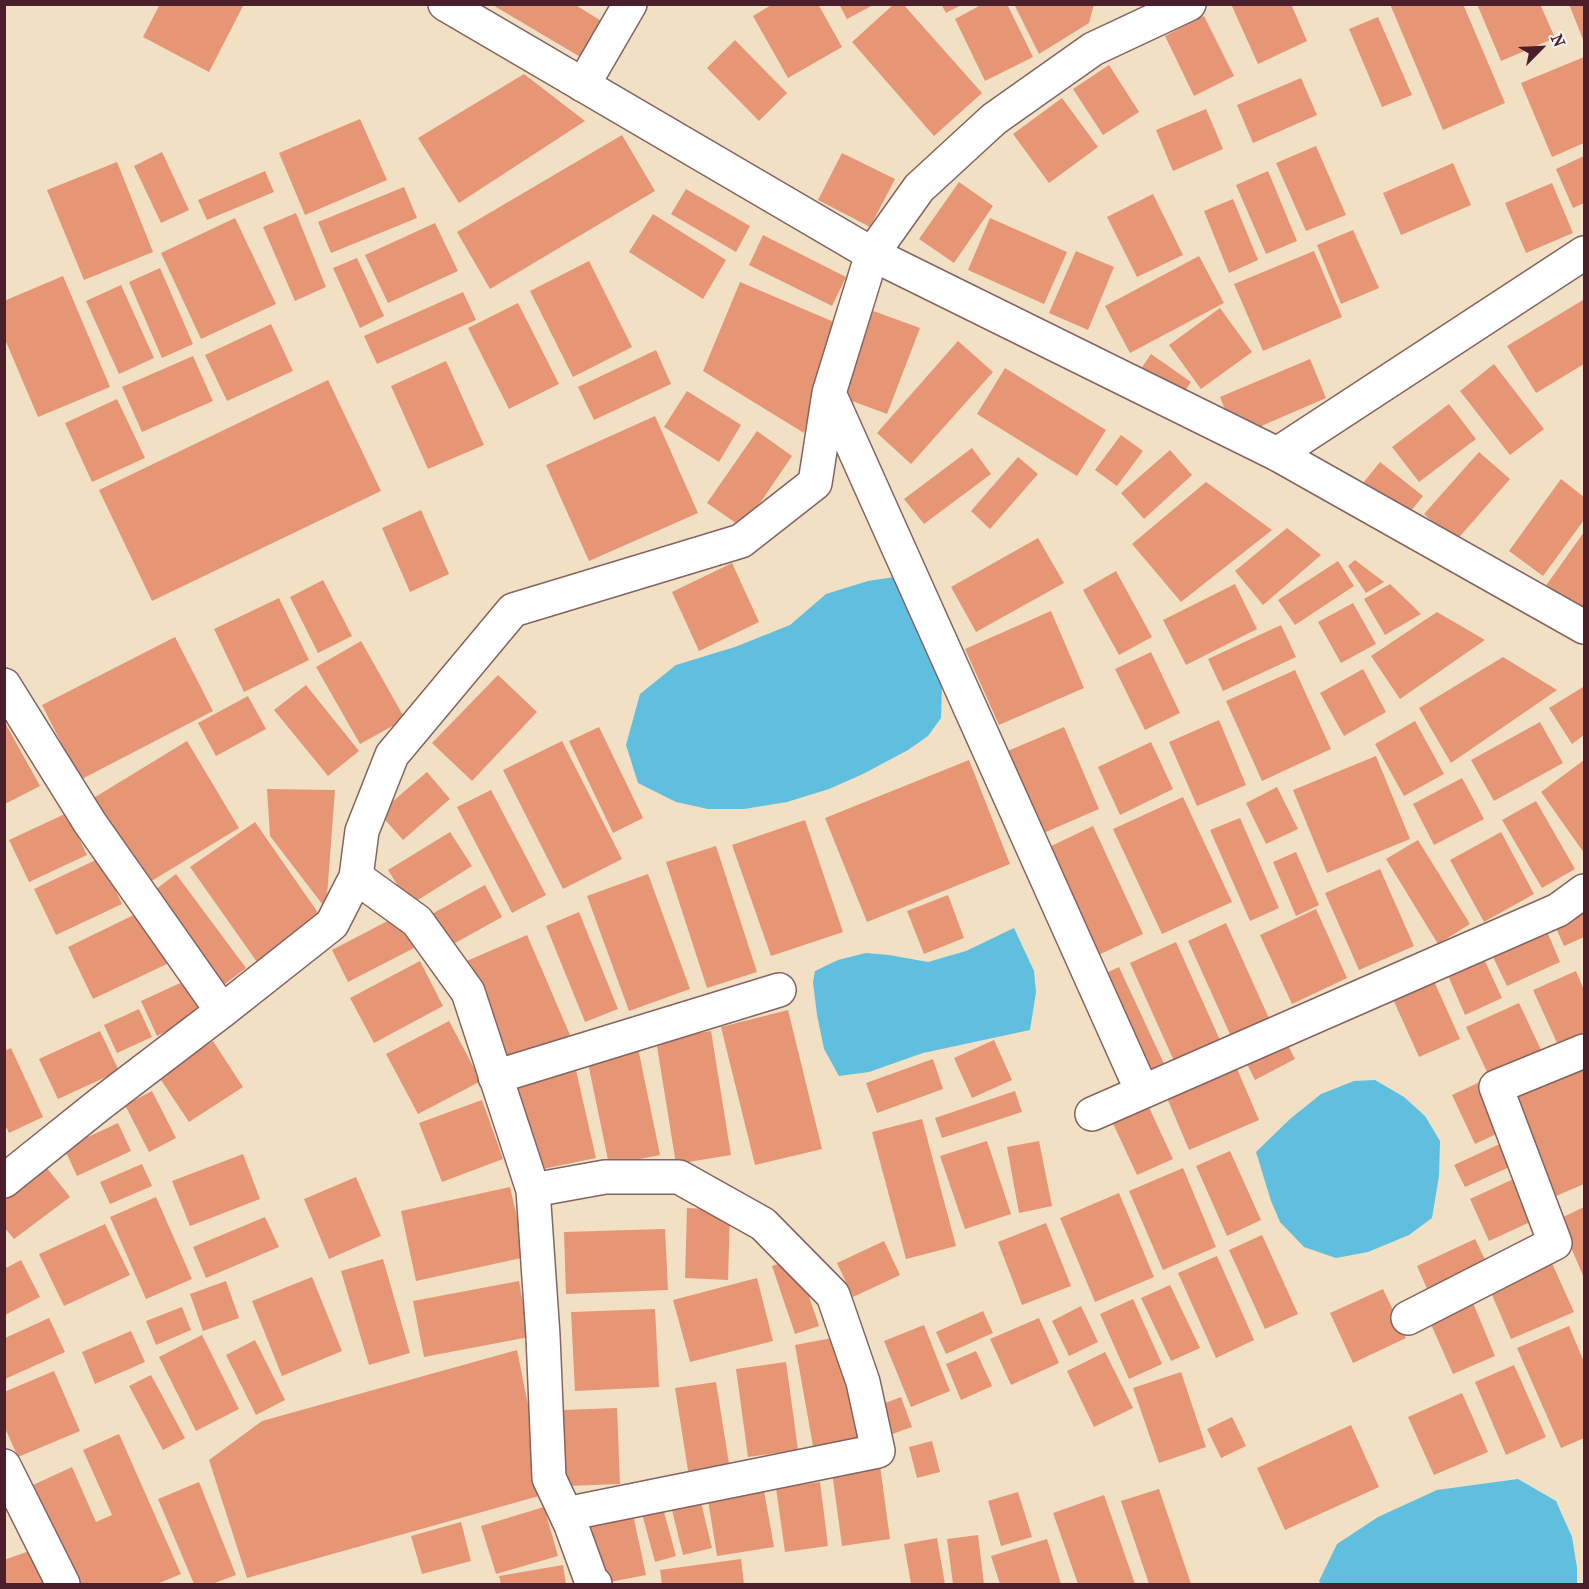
<!DOCTYPE html>
<html>
<head>
<meta charset="utf-8">
<style>
  body { margin:0 }
  #map { position:relative; width:1589px; height:1589px; overflow:hidden; background:#f1e0c3; font-family:"IM FELL French Canon",serif }
  canvas { display:block }
  .frame { position:absolute; inset:0; border:6px solid #4a1f2b; pointer-events:none }
  .north { position:absolute; left:1511px; top:18px; width:60px; height:60px; -webkit-text-stroke:4px #f6f6f2; paint-order:stroke; rotate:66deg; font-size:16px; font-weight:700; line-height:24px; text-align:center; color:#4a1f2b }
  .north::after { content:''; display:block; margin:auto; width:21px; height:27px; background:#4a1f2b; clip-path:polygon(50% 0,100% 100%,50% 72%,0 100%) }
</style>
</head>
<body>
<div id="map">
<canvas width="1589" height="1589"></canvas>
<div class="frame"></div>
<div class="north">N</div>
</div>
<script>
const c = document.querySelector('canvas').getContext('2d');
c.lineJoin = 'round';
function fill(path, color) {
  c.fillStyle = color;
  c.fill(path, 'evenodd');
}
function poly(rows) {
  const path = new Path2D();
  for (const r of rows) {
    path.moveTo(r[0], r[1]);
    for (let i = 2; i < r.length; i += 2) path.lineTo(r[i], r[i + 1]);
  }
  return path;
}
function stroke(path, color, width, dash) {
  c.strokeStyle = color;
  c.lineWidth = width;
  c.lineCap = dash ? 'butt' : 'round';
  c.setLineDash(dash || []);
  c.stroke(path);
}
const water = poly([
  [901,576,933,654,942,686,941,718,928,736,908,750,863,774,829,789,787,802,744,809,708,809,676,802,638,783,626,745,640,694,676,665,735,647,790,625,826,594,868,581],
  [1014,928,1034,971,1036,992,1030,1030,923,1053,869,1072,839,1076,824,1049,817,1015,813,982,815,971,838,960,866,953,889,955,928,962,966,951],
  [1375,1080,1404,1097,1425,1116,1440,1141,1439,1176,1432,1218,1409,1235,1368,1252,1336,1258,1304,1247,1280,1222,1271,1201,1256,1152,1290,1119,1321,1094,1354,1081],
  [1518,1479,1556,1501,1572,1537,1577,1568,1577,1584,1320,1584,1319,1581,1337,1544,1378,1517,1437,1490]
]);
const building = poly([
  [160,4,244,4,209,72,143,37],
  [491,4,574,4,603,22,582,58],
  [773,4,818,4,842,47,788,78,753,16],
  [839,4,875,4,847,19],
  [894,4,903,4,982,93,934,136,852,42],
  [941,4,963,4,946,13],
  [983,4,1007,4,1033,57,985,81,955,19],
  [1014,4,1094,4,1089,23,1039,54],
  [1231,4,1291,4,1307,41,1258,64],
  [1390,4,1463,4,1505,103,1443,130],
  [1477,4,1540,4,1555,38,1501,61],
  [1569,4,1584,4,1584,42],
  [1204,16,1234,76,1194,96,1165,36],
  [1378,17,1412,95,1382,107,1349,29],
  [735,40,787,93,759,121,707,68],
  [1584,57,1584,143,1552,157,1521,83],
  [1109,65,1139,112,1103,135,1073,89],
  [524,74,585,121,459,203,418,138],
  [1301,78,1317,115,1253,143,1237,105],
  [1062,98,1098,147,1049,183,1013,134],
  [1206,109,1223,149,1173,171,1156,130],
  [360,119,387,180,305,215,279,153],
  [622,135,655,191,490,289,457,232],
  [1316,146,1346,215,1306,231,1276,163],
  [162,152,189,210,161,223,134,166],
  [842,153,895,179,870,227,818,200],
  [1584,156,1584,203,1573,208,1556,169],
  [117,162,153,252,84,280,47,190],
  [1453,163,1471,205,1401,235,1383,193],
  [265,171,274,192,207,220,198,200],
  [1268,171,1297,241,1266,254,1236,185],
  [959,182,993,206,954,263,919,239],
  [1552,183,1573,233,1526,253,1505,203],
  [404,187,417,218,331,253,318,222],
  [686,189,750,226,736,252,671,214],
  [1153,194,1183,255,1137,277,1107,217],
  [1233,199,1258,260,1229,273,1204,211],
  [296,213,326,287,295,301,263,227],
  [653,214,726,260,703,299,629,252],
  [235,218,276,304,201,339,161,253],
  [990,218,1067,252,1044,304,968,270],
  [435,223,458,271,388,303,365,255],
  [1353,230,1379,288,1341,304,1317,245],
  [763,235,846,277,832,306,749,265],
  [1076,251,1114,267,1088,330,1049,313],
  [1314,251,1342,317,1263,351,1234,284],
  [1199,256,1224,303,1130,353,1105,306],
  [357,258,384,316,360,328,333,268],
  [589,261,632,347,573,377,530,291],
  [160,268,193,344,162,358,129,282],
  [63,276,110,387,38,417,4,337,4,301],
  [740,282,834,322,804,433,703,371],
  [121,285,154,358,119,374,86,301],
  [463,292,476,320,377,364,364,336],
  [1583,300,1584,303,1584,364,1536,393,1507,346],
  [518,303,559,384,509,409,468,328],
  [1220,308,1252,352,1201,389,1169,345],
  [868,309,920,328,887,414,836,395],
  [271,324,293,371,227,401,205,355],
  [958,341,993,372,911,464,877,433],
  [656,350,671,384,594,420,578,387],
  [1151,354,1191,382,1172,409,1132,382],
  [193,356,213,401,142,432,122,387],
  [1310,359,1326,398,1236,437,1220,397],
  [446,361,484,445,428,469,391,386],
  [1494,364,1544,429,1510,455,1460,391],
  [1005,368,1106,430,1077,476,977,414],
  [328,380,381,491,152,601,99,490],
  [687,391,741,425,719,462,664,427],
  [117,399,145,458,92,482,65,423],
  [1449,404,1476,439,1419,482,1392,447],
  [655,416,698,513,589,561,546,465],
  [757,431,792,456,743,528,707,503],
  [1121,435,1143,451,1117,486,1095,470],
  [972,448,991,474,924,524,904,499],
  [1170,450,1192,475,1144,519,1121,493],
  [1479,452,1510,479,1455,542,1424,514],
  [1018,457,1038,474,990,529,971,511],
  [1380,462,1423,496,1397,528,1355,493],
  [1561,479,1584,497,1584,520,1543,576,1509,551],
  [1206,482,1272,530,1181,602,1132,544],
  [421,510,449,574,410,592,382,528],
  [1287,528,1321,555,1263,605,1235,571],
  [1584,532,1584,615,1545,587],
  [1038,538,1064,583,976,632,951,587],
  [1355,560,1384,582,1366,593,1348,566],
  [1338,561,1354,586,1295,625,1278,600],
  [732,563,759,622,699,651,672,592],
  [1116,571,1152,637,1119,655,1083,590],
  [323,580,352,636,318,653,290,597],
  [1235,584,1257,629,1186,665,1163,620],
  [1390,584,1421,614,1385,635,1364,599],
  [279,598,309,660,244,692,214,629],
  [1353,603,1376,644,1341,663,1318,622],
  [1051,611,1084,688,999,725,965,649],
  [1437,612,1485,640,1400,699,1371,656],
  [1281,625,1296,657,1223,691,1208,659],
  [175,637,213,711,80,780,42,705],
  [361,641,405,719,360,744,316,667],
  [1151,652,1180,713,1145,730,1115,669],
  [1503,657,1557,690,1451,763,1419,708],
  [1363,669,1386,712,1344,736,1320,693],
  [1295,670,1331,749,1262,781,1226,701],
  [498,675,537,712,472,781,432,743],
  [306,685,359,751,328,776,274,710],
  [1583,687,1584,735,1572,744,1549,708],
  [248,696,266,729,216,756,198,723],
  [1219,720,1246,785,1197,806,1169,742],
  [4,721,40,786,7,803,4,799],
  [1415,721,1444,774,1404,796,1375,744],
  [1540,722,1563,763,1494,801,1471,760],
  [599,727,643,818,613,833,569,741],
  [1064,727,1099,809,1039,835,1003,753],
  [187,741,239,828,140,888,87,802],
  [562,741,622,859,563,889,503,770],
  [1151,742,1173,789,1120,815,1098,767],
  [1376,756,1410,839,1327,873,1293,790],
  [969,760,1010,864,867,922,825,818],
  [1584,760,1584,853,1541,792],
  [427,772,450,799,403,840,379,813],
  [1462,778,1484,819,1434,845,1413,804],
  [1277,787,1298,829,1266,844,1246,803],
  [267,789,335,790,326,909,270,836],
  [491,790,546,895,512,913,457,807],
  [1183,797,1232,902,1162,934,1113,829],
  [1536,801,1575,869,1542,888,1502,820],
  [67,813,87,855,29,882,9,840],
  [1240,818,1279,908,1250,921,1210,830],
  [805,820,843,932,771,956,732,845],
  [255,822,321,917,257,962,190,867],
  [1093,826,1143,934,1092,958,1043,850],
  [450,832,472,866,410,905,388,870],
  [1501,832,1534,894,1484,922,1450,860],
  [1418,840,1470,924,1438,944,1386,859],
  [716,846,757,972,707,988,666,862],
  [1296,852,1319,905,1296,916,1273,862],
  [100,858,122,904,56,935,34,889],
  [1380,869,1414,946,1359,970,1325,893],
  [176,874,246,968,221,987,151,893],
  [648,874,690,989,629,1011,587,896],
  [485,885,502,917,446,948,428,916],
  [948,895,964,938,924,954,907,911],
  [1584,907,1584,937,1564,946,1553,921],
  [146,909,171,962,93,999,68,947],
  [1316,909,1347,978,1292,1004,1260,935],
  [579,912,618,1009,585,1022,546,926],
  [397,916,414,948,348,982,332,950],
  [1226,923,1272,1025,1234,1043,1188,941],
  [1546,929,1560,962,1507,986,1491,953],
  [527,935,570,1035,505,1063,462,963],
  [1176,942,1220,1040,1174,1061,1130,963],
  [1483,957,1502,998,1465,1015,1447,973],
  [420,961,443,1006,374,1043,350,998],
  [1119,967,1166,1068,1144,1078,1097,977],
  [1576,971,1584,990,1584,1032,1558,1045,1533,990],
  [189,979,205,1013,157,1036,141,1001],
  [1433,979,1460,1039,1419,1057,1392,997],
  [1519,1003,1541,1050,1488,1074,1466,1027],
  [139,1009,152,1037,117,1053,104,1025],
  [788,1010,822,1149,755,1165,721,1027],
  [449,1021,481,1081,418,1114,386,1054],
  [100,1031,119,1071,58,1099,39,1059],
  [711,1031,731,1155,676,1164,656,1040],
  [1283,1036,1295,1059,1255,1080,1243,1056],
  [994,1040,1012,1080,972,1098,954,1058],
  [213,1041,243,1087,189,1122,159,1077],
  [11,1048,43,1117,9,1133,4,1123,4,1051],
  [638,1048,660,1155,609,1165,587,1058],
  [1232,1057,1259,1120,1189,1150,1162,1086],
  [933,1059,943,1089,877,1113,866,1083],
  [1584,1063,1584,1184,1556,1196,1511,1094],
  [575,1066,596,1158,533,1171,513,1080],
  [1482,1081,1505,1130,1475,1144,1452,1095],
  [152,1091,176,1138,149,1152,125,1105],
  [1015,1091,1022,1112,942,1138,935,1118],
  [482,1100,503,1159,442,1182,419,1123],
  [1146,1101,1173,1159,1137,1175,1110,1117],
  [922,1119,956,1246,906,1259,872,1132],
  [118,1123,131,1151,77,1176,64,1148],
  [987,1141,1011,1214,965,1229,940,1156],
  [1039,1141,1052,1206,1019,1213,1007,1147],
  [1504,1142,1514,1165,1465,1187,1454,1165],
  [1230,1151,1261,1220,1227,1236,1196,1166],
  [243,1154,260,1199,190,1226,172,1181],
  [43,1163,70,1197,14,1239,4,1227,4,1193],
  [142,1164,152,1186,110,1204,100,1182],
  [1183,1168,1216,1247,1163,1270,1129,1191],
  [1522,1175,1541,1217,1489,1241,1470,1199],
  [356,1177,381,1236,329,1259,304,1199],
  [510,1187,526,1257,416,1281,401,1211],
  [1119,1193,1154,1277,1095,1302,1060,1218],
  [156,1197,192,1279,146,1299,110,1217],
  [1584,1207,1584,1278,1559,1219],
  [687,1208,730,1210,728,1280,685,1278],
  [265,1217,279,1247,206,1278,193,1247],
  [1046,1223,1071,1286,1022,1305,998,1242],
  [105,1224,130,1275,64,1306,39,1254],
  [665,1229,668,1290,566,1294,564,1232],
  [1262,1235,1298,1314,1265,1329,1229,1250],
  [1475,1239,1488,1266,1429,1293,1417,1266],
  [884,1241,900,1275,853,1297,837,1263],
  [1217,1256,1254,1340,1216,1358,1178,1273],
  [796,1258,819,1326,795,1334,772,1266],
  [383,1259,410,1353,369,1365,341,1271],
  [21,1260,40,1297,5,1315,4,1269],
  [1551,1261,1574,1312,1511,1339,1489,1288],
  [312,1277,342,1351,282,1376,252,1301],
  [757,1278,773,1341,690,1362,673,1300],
  [226,1281,239,1318,203,1331,190,1294],
  [519,1281,529,1337,424,1357,413,1301],
  [1170,1285,1200,1348,1171,1361,1141,1298],
  [1383,1289,1406,1338,1353,1363,1330,1313],
  [1133,1299,1162,1364,1129,1379,1100,1314],
  [1473,1303,1495,1356,1453,1374,1430,1322],
  [1081,1306,1098,1342,1069,1356,1052,1321],
  [182,1307,191,1330,156,1345,146,1321],
  [655,1309,659,1387,575,1391,571,1312],
  [983,1311,993,1333,946,1354,936,1332],
  [49,1318,65,1352,5,1379,5,1338],
  [1039,1318,1059,1363,1011,1385,990,1339],
  [924,1325,950,1391,911,1407,884,1341],
  [1569,1326,1584,1362,1584,1438,1561,1448,1517,1348],
  [131,1331,145,1362,95,1384,82,1352],
  [202,1335,239,1409,196,1431,159,1357],
  [843,1336,862,1438,813,1446,795,1345],
  [255,1340,285,1400,256,1415,226,1355],
  [517,1350,546,1494,247,1578,209,1460,262,1421],
  [976,1351,992,1386,961,1400,946,1364],
  [1105,1352,1133,1408,1094,1427,1067,1371],
  [786,1362,798,1450,748,1457,736,1369],
  [1514,1365,1546,1437,1506,1455,1475,1382],
  [54,1371,80,1431,18,1457,4,1426,4,1392],
  [1181,1372,1206,1447,1159,1463,1133,1388],
  [151,1375,185,1438,163,1450,129,1386],
  [716,1382,730,1470,689,1477,675,1388],
  [1462,1393,1488,1452,1434,1475,1408,1417],
  [901,1397,912,1427,884,1437,874,1407],
  [617,1408,620,1484,566,1486,563,1410],
  [1232,1417,1246,1446,1221,1458,1207,1429],
  [1351,1425,1379,1487,1285,1530,1257,1468],
  [119,1434,181,1574,157,1584,77,1584,33,1485,72,1467,96,1522,112,1515,83,1450],
  [932,1441,940,1472,917,1478,909,1447],
  [880,1466,890,1539,842,1546,832,1472],
  [199,1482,236,1575,212,1584,194,1584,158,1499],
  [820,1482,828,1546,785,1552,776,1488],
  [1159,1489,1191,1584,1149,1584,1121,1501],
  [764,1491,774,1547,717,1556,708,1500],
  [1018,1492,1032,1537,1001,1546,988,1501],
  [699,1494,712,1548,683,1555,670,1502],
  [1104,1495,1135,1584,1078,1584,1053,1513],
  [661,1501,676,1556,655,1562,640,1506],
  [631,1505,646,1575,600,1584,586,1513],
  [544,1507,558,1556,496,1574,481,1526],
  [461,1522,471,1561,422,1574,411,1536],
  [978,1535,984,1584,953,1584,947,1539],
  [937,1538,945,1584,911,1584,904,1544],
  [1047,1539,1061,1584,1000,1584,991,1556],
  [35,1549,49,1584,4,1584,4,1560],
  [741,1559,744,1584,662,1584,660,1570],
  [563,1565,566,1584,501,1584,499,1576]
]);
const minor = poly([
  [583,85,630,4],
  [1277,454,1584,253],
  [4,685,90,823,222,1011],
  [356,877,417,921,468,992,533,1190,543,1336,549,1478,571,1525,591,1580,595,1584],
  [495,1077,779,990],
  [1142,1091,829,393,872,254,919,188,994,119,1093,49,1189,4],
  [1092,1114,1558,910,1584,891],
  [4,1181,100,1104,222,1011,332,924,356,877,362,831,392,755,513,610,741,541,815,483,829,393],
  [533,1190,605,1177,679,1177,763,1224,833,1295,863,1382,878,1451,566,1514],
  [1408,1318,1555,1243,1496,1087,1584,1051],
  [4,1466,63,1584]
]);
const secondary = poly([
  [445,4,872,254,1277,454,1584,627]
]);
fill(water, '#60bfde');
fill(building, '#e69675');
stroke(minor, '#846360', 36);
stroke(secondary, '#846360', 36);
stroke(minor, '#fff', 33);
stroke(secondary, '#fff', 33);
</script>
</body>
</html>
